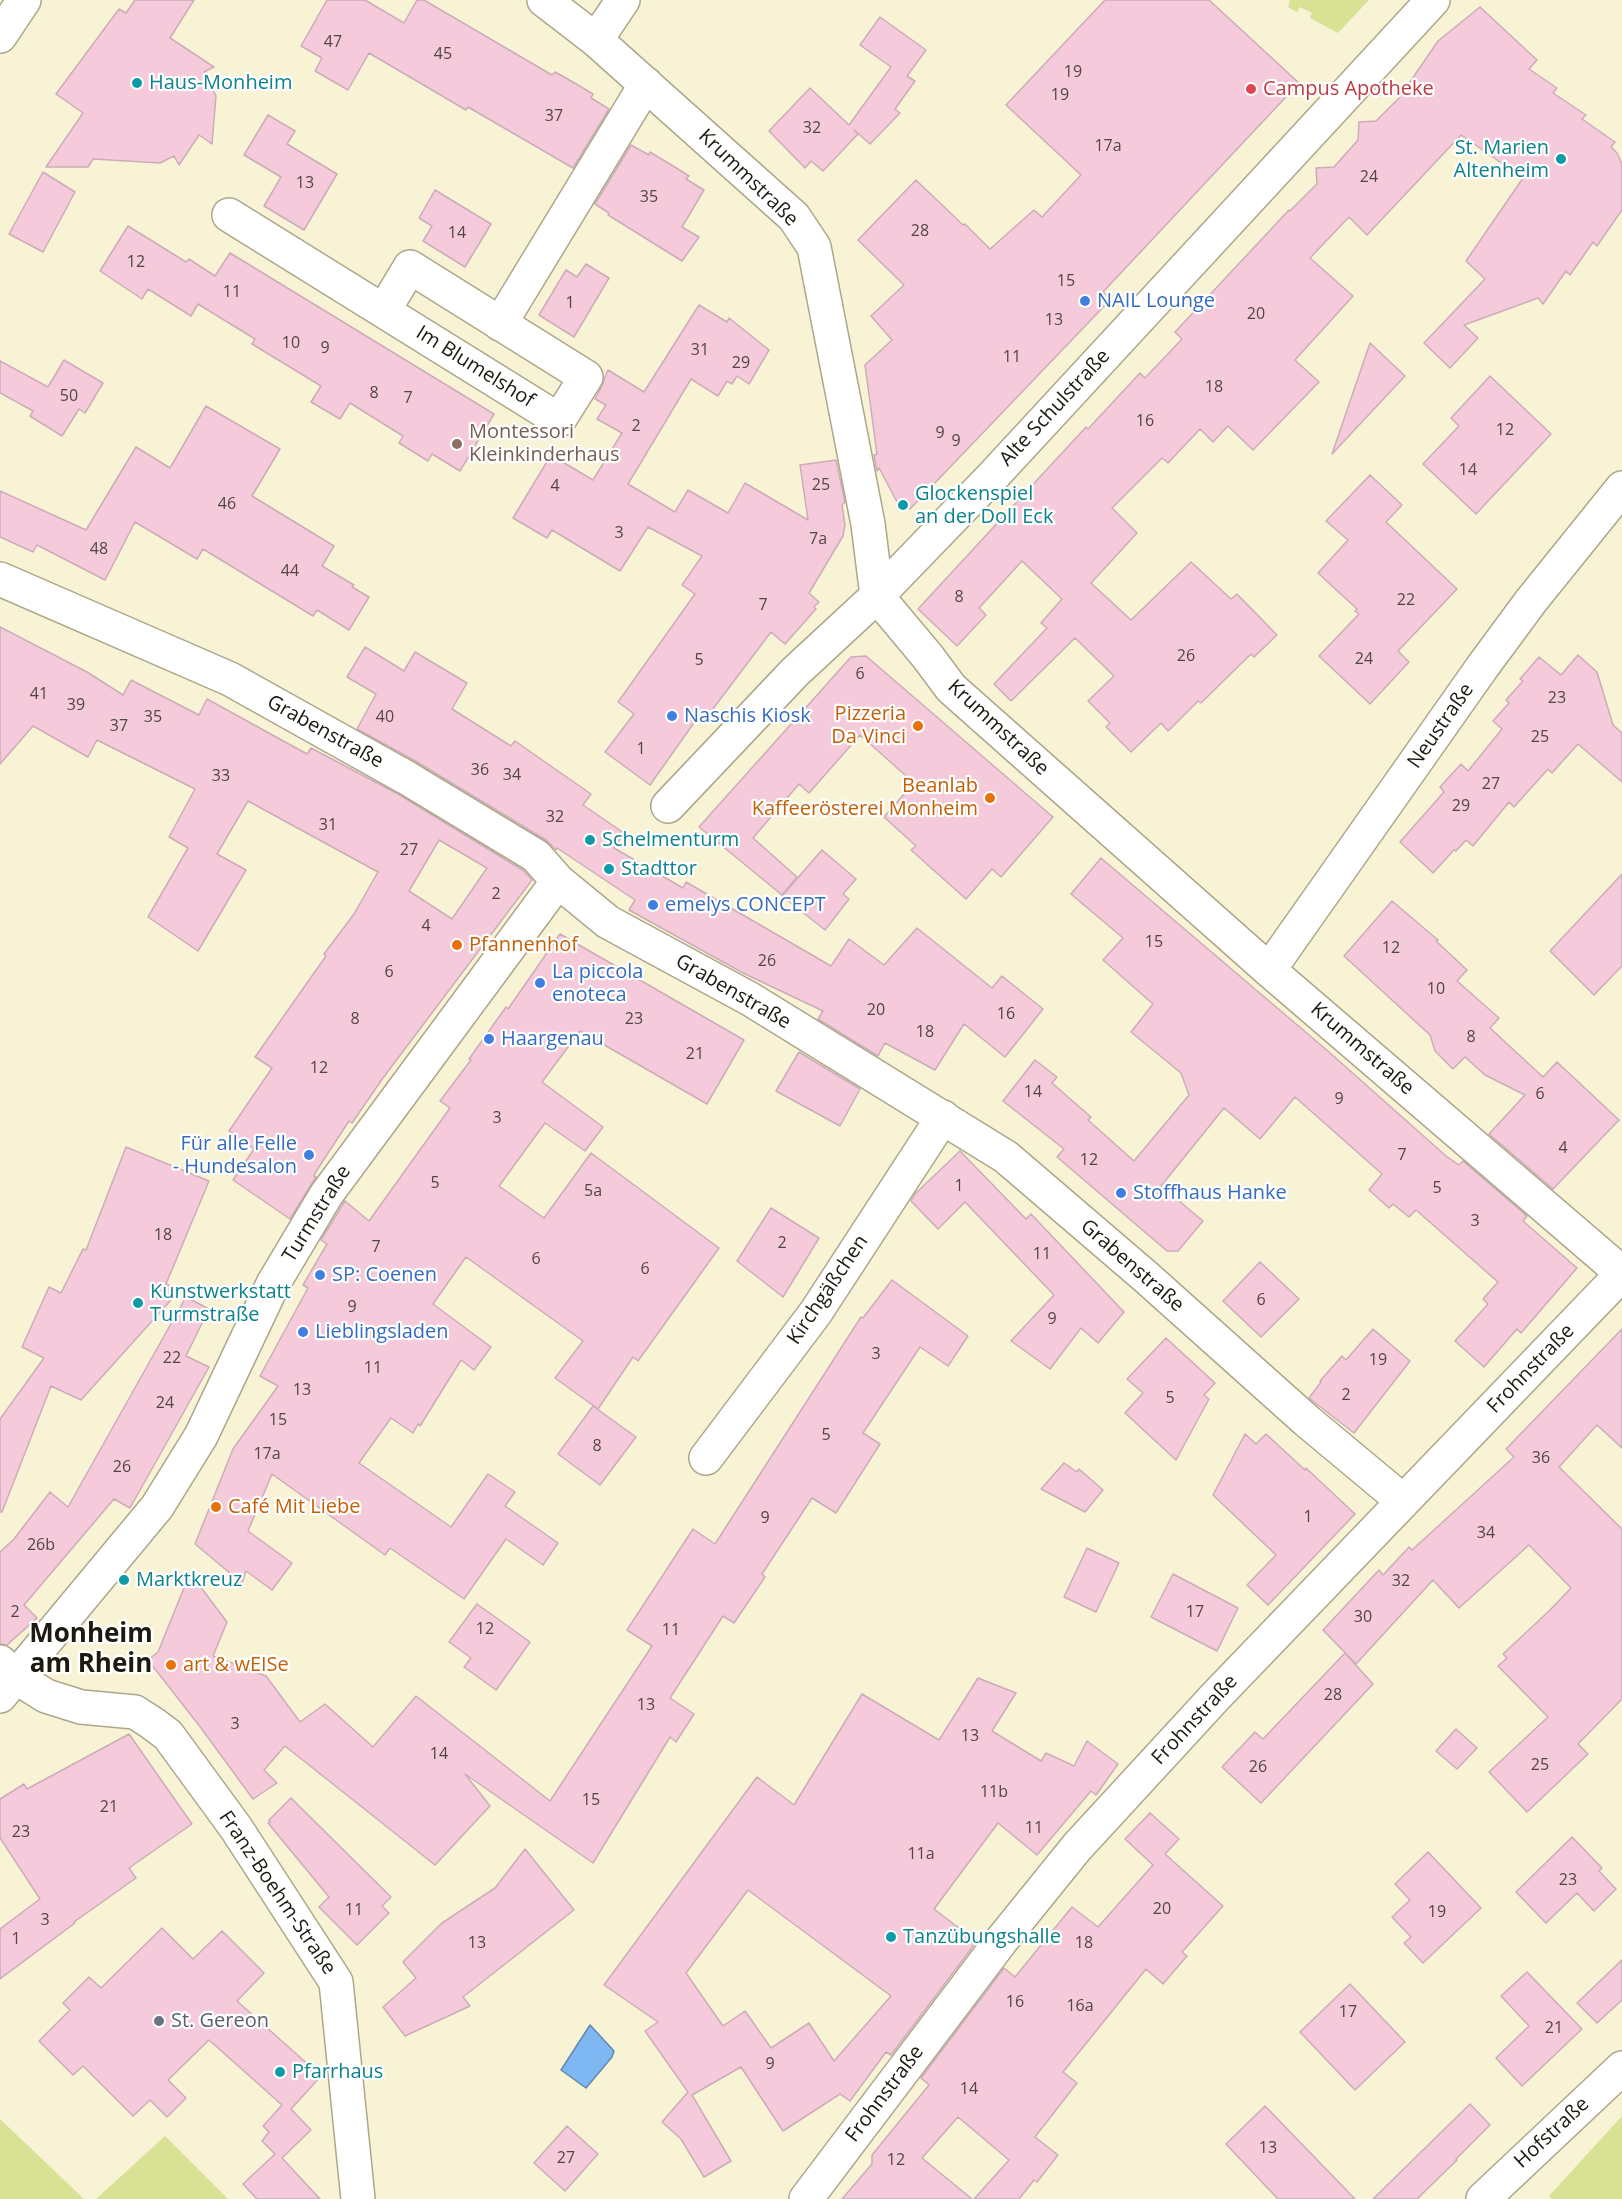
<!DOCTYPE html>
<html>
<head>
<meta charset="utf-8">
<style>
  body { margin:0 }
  canvas { display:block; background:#f9f3d6 }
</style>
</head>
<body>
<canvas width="1622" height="2199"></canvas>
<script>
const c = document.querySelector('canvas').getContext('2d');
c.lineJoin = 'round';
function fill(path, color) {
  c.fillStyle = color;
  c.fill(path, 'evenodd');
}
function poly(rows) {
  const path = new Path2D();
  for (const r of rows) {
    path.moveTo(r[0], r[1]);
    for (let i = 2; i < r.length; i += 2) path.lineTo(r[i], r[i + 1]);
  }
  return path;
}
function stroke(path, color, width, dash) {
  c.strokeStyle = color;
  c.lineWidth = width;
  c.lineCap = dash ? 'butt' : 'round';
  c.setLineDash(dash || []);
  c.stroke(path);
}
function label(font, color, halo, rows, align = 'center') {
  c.font = font + ' "Open Sans",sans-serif';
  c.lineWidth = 4.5;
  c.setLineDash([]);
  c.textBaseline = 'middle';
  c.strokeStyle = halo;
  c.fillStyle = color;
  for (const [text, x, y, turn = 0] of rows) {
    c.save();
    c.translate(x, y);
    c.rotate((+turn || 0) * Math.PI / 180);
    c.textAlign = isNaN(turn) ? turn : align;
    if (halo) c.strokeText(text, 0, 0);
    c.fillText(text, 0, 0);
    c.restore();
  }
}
const green = poly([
  [1290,0,1369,0,1338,33,1310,18,1312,13,1300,7,1297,12,1288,7],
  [1622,2116,1622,2199,1552,2199,1549,2196],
  [0,2119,84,2199,0,2199],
  [165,2136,228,2199,96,2199]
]);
const water = poly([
  [590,2025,614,2051,612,2057,586,2088,561,2070,590,2025]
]);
const building = poly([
  [135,0,194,0,170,38,214,67,204,72,216,96,212,144,199,135,179,165,174,156,160,163,93,159,88,167,46,167,83,113,56,94,119,9,126,13,135,0],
  [327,0,365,0,404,23,417,0,424,0,552,75,555,72,566,78,593,94,591,98,609,109,573,168,468,107,466,110,369,53,348,90,315,71,322,58,301,46,327,0],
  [1105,0,1209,0,1299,83,1103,292,1111,299,910,509,897,502,879,468,877,471,874,455,877,454,865,365,892,340,871,316,904,285,858,240,916,180,963,225,965,224,990,249,1034,210,1042,217,1081,175,1006,105,1105,0],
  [1480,7,1537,60,1529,69,1557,88,1553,93,1586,115,1582,119,1615,142,1611,147,1617,153,1622,164,1622,210,1597,246,1593,242,1570,275,1566,271,1543,304,1538,298,1464,325,1478,338,1450,368,1424,343,1485,279,1466,261,1523,178,1461,135,1367,235,1349,217,1310,258,1353,296,1295,360,1319,382,1253,450,1228,426,1213,442,1200,429,1168,463,1162,458,1112,508,1137,533,1091,583,1131,620,1191,562,1231,599,1237,594,1277,635,1254,657,1251,654,1201,703,1198,701,1168,731,1161,723,1131,752,1106,727,1110,723,1088,701,1114,676,1075,638,1011,701,994,684,1047,628,1041,623,1062,599,1022,561,979,608,986,615,957,646,918,609,1086,427,1088,429,1140,373,1145,378,1182,339,1175,332,1289,210,1290,211,1317,184,1316,168,1334,167,1358,140,1359,122,1376,121,1399,98,1438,41,1480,7],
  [880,17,926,50,907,76,915,81,895,109,900,113,870,144,854,130,858,134,823,171,811,161,805,168,769,131,810,88,849,125,891,67,860,45,880,17],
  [268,115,295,131,287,144,337,174,304,230,264,206,281,177,244,155,268,115],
  [631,145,649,155,650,152,678,169,689,176,686,179,704,190,682,227,699,237,682,261,608,215,609,213,595,204,631,145],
  [43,172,75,192,43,252,9,234,43,172],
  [435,190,491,224,465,267,423,241,432,226,419,218,435,190],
  [128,226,186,262,189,259,215,276,230,253,494,414,460,471,432,454,428,461,399,443,403,436,350,403,340,419,311,402,321,386,252,344,255,339,198,304,191,316,148,289,142,299,100,271,128,226],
  [586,264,609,278,574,337,539,315,566,270,577,277,586,264],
  [699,305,727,322,729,318,769,350,749,384,737,376,732,384,727,381,718,396,691,379,628,484,675,512,688,490,728,513,745,483,808,520,800,465,836,460,845,502,842,505,845,525,843,536,809,593,819,602,814,607,816,609,785,644,771,632,709,714,703,710,650,785,605,752,634,714,618,702,695,594,682,585,702,556,648,527,620,571,552,530,547,538,513,518,551,455,593,480,622,433,597,419,606,405,595,399,602,386,605,377,608,370,644,392,699,305],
  [1370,343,1405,376,1332,454,1370,343],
  [64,360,103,383,85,413,79,409,62,436,30,416,33,411,0,393,0,361,48,387,64,360],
  [1490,376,1551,434,1476,514,1423,464,1459,426,1451,418,1490,376],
  [206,406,280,449,252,496,334,546,322,566,354,585,352,587,369,597,349,630,317,610,313,616,203,549,197,559,135,522,105,580,37,545,33,552,0,537,0,491,86,530,136,447,170,468,206,406],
  [1370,475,1402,505,1386,522,1457,589,1398,651,1409,662,1370,704,1319,656,1359,614,1355,611,1357,609,1318,573,1348,540,1326,521,1370,475],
  [0,627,87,672,123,695,131,680,199,715,207,699,307,754,311,748,398,794,524,871,532,880,383,1078,352,1123,349,1121,317,1170,314,1176,316,1177,290,1219,233,1180,254,1149,229,1131,272,1068,255,1057,326,956,324,954,354,914,378,872,248,801,217,854,246,870,198,951,148,917,188,848,169,837,195,789,97,740,88,757,33,726,0,764,0,627],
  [439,840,487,868,452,919,409,891,439,840],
  [365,647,404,671,415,652,467,683,452,709,511,746,515,741,591,794,583,805,624,833,614,848,683,888,686,882,831,966,849,939,884,965,917,928,992,988,1002,976,1043,1009,1005,1057,964,1024,935,1070,885,1043,878,1056,818,1019,823,1011,743,973,629,910,635,900,557,848,556,850,546,840,417,762,357,729,376,694,347,677,365,647],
  [1578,655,1597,672,1613,725,1622,733,1622,782,1578,744,1552,773,1548,769,1514,807,1509,802,1473,846,1466,840,1456,851,1454,850,1433,873,1400,842,1444,792,1440,787,1450,776,1461,764,1468,771,1502,729,1493,721,1509,703,1506,700,1523,681,1520,679,1539,657,1561,675,1578,655],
  [866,656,1053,817,1001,877,992,869,966,899,911,850,916,846,884,817,914,783,860,735,809,793,799,784,753,838,797,877,782,895,699,827,851,657,866,656],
  [822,850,856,879,843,894,849,899,825,930,782,896,822,850],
  [1101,858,1329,1052,1446,1156,1459,1165,1463,1161,1527,1216,1523,1221,1577,1268,1521,1333,1517,1329,1484,1367,1455,1341,1488,1304,1483,1299,1498,1282,1416,1210,1409,1217,1393,1204,1389,1208,1369,1190,1382,1174,1295,1097,1260,1139,1224,1108,1161,1186,1203,1221,1178,1251,1167,1251,1057,1157,1064,1149,1003,1101,1035,1060,1057,1077,1052,1083,1091,1117,1088,1120,1134,1161,1189,1095,1181,1073,1131,1032,1153,1004,1103,960,1123,938,1071,894,1101,858],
  [1622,874,1622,966,1594,995,1550,951,1622,874],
  [1392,901,1438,940,1436,941,1467,970,1457,981,1499,1018,1490,1028,1543,1077,1557,1062,1619,1120,1553,1189,1489,1134,1525,1095,1485,1075,1465,1057,1453,1069,1435,1051,1430,1035,1344,956,1392,901],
  [560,934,744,1040,707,1104,580,1031,542,1082,603,1127,585,1151,545,1123,499,1186,544,1218,591,1153,719,1248,638,1361,633,1357,598,1409,555,1378,583,1341,466,1257,433,1304,491,1347,474,1370,461,1360,420,1426,418,1424,413,1433,391,1418,359,1463,451,1527,488,1474,515,1492,505,1506,558,1543,543,1565,506,1539,464,1599,390,1548,385,1555,272,1474,248,1531,292,1563,272,1590,246,1571,242,1583,195,1544,233,1449,278,1386,260,1376,308,1288,303,1285,327,1244,321,1240,345,1201,369,1221,450,1108,440,1101,471,1060,469,1059,506,1007,508,1009,560,934],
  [799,1052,860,1089,840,1126,776,1091,799,1052],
  [126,1147,209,1181,166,1284,180,1290,81,1400,51,1386,2,1512,0,1512,0,1419,44,1358,22,1347,49,1287,61,1293,83,1249,86,1250,126,1147],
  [960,1151,1026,1219,1031,1214,1124,1312,1098,1343,1081,1328,1050,1369,1011,1341,1054,1295,965,1202,938,1229,911,1201,915,1194,960,1151],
  [771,1208,819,1238,783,1297,737,1261,771,1208],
  [1260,1262,1299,1299,1261,1337,1223,1301,1260,1262],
  [892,1280,968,1336,948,1366,920,1347,863,1433,880,1444,836,1513,812,1498,762,1574,765,1577,734,1623,723,1616,670,1698,694,1714,676,1742,670,1737,593,1863,465,1774,490,1806,435,1865,285,1746,264,1770,277,1783,253,1799,201,1728,148,1660,158,1652,190,1573,227,1622,213,1656,266,1676,300,1722,325,1704,373,1747,416,1696,550,1801,652,1646,627,1630,693,1529,715,1544,861,1317,863,1318,892,1280],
  [186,1297,209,1309,186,1356,209,1367,130,1508,114,1499,24,1605,37,1618,7,1645,0,1644,0,1552,14,1539,50,1492,68,1507,186,1297],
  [1373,1329,1410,1361,1354,1433,1309,1398,1321,1382,1320,1381,1342,1356,1346,1360,1373,1329],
  [1622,1329,1622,1448,1597,1425,1559,1467,1622,1529,1622,1699,1578,1744,1588,1754,1527,1812,1489,1772,1548,1717,1498,1666,1507,1658,1503,1654,1549,1611,1571,1588,1529,1545,1459,1608,1433,1580,1356,1664,1323,1630,1379,1570,1383,1575,1409,1547,1412,1550,1514,1457,1506,1449,1622,1329],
  [1166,1338,1215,1383,1204,1395,1209,1399,1176,1460,1125,1413,1143,1393,1127,1379,1166,1338],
  [593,1406,636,1437,600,1485,558,1454,593,1406],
  [1245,1434,1256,1444,1266,1434,1305,1470,1306,1468,1355,1514,1268,1605,1247,1585,1276,1555,1213,1495,1245,1434],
  [1064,1463,1077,1472,1079,1469,1103,1490,1085,1512,1041,1489,1064,1463],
  [1087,1548,1119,1563,1096,1612,1064,1597,1087,1548],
  [1173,1574,1238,1608,1217,1651,1151,1617,1173,1574],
  [477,1604,530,1642,496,1690,464,1667,471,1658,449,1642,477,1604],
  [1345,1653,1373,1684,1261,1803,1222,1767,1255,1732,1263,1739,1345,1653],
  [978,1678,1016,1693,992,1731,1041,1761,1046,1753,1074,1766,1087,1741,1118,1764,1096,1795,1091,1791,1037,1855,998,1823,934,1909,972,1938,970,1941,974,1945,891,2055,886,2052,850,2101,840,2094,783,2131,741,2067,692,2095,731,2161,704,2177,681,2139,662,2122,688,2092,645,2031,658,2022,604,1985,757,1777,794,1805,862,1694,939,1740,978,1678],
  [748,1890,891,1996,834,2061,809,2023,771,2048,745,2011,723,2026,686,1973,748,1890],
  [1456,1729,1477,1748,1457,1769,1436,1751,1456,1729],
  [129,1734,192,1824,129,1868,136,1878,74,1922,75,1923,0,1979,0,1929,40,1899,0,1838,0,1799,24,1784,27,1789,129,1734],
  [291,1798,391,1897,382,1906,389,1913,357,1945,319,1907,329,1897,268,1823,270,1822,269,1820,291,1798],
  [1150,1813,1179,1839,1165,1854,1223,1906,1182,1952,1187,1956,1163,1984,1146,1969,1063,2072,1077,2083,1035,2137,1058,2155,1037,2182,1034,2180,1019,2199,974,2199,1009,2160,958,2117,922,2158,972,2199,842,2199,872,2164,872,2155,929,2085,921,2078,1004,1968,1015,1977,1072,1907,1098,1927,1153,1865,1125,1839,1150,1813],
  [1572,1837,1602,1868,1599,1871,1616,1889,1594,1911,1577,1893,1546,1923,1516,1892,1572,1837],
  [525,1849,574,1910,463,1997,470,2006,405,2036,383,2007,416,1978,403,1962,442,1923,495,1888,525,1849],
  [1428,1852,1481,1908,1423,1963,1404,1943,1411,1937,1392,1917,1410,1900,1395,1884,1428,1852],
  [162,1928,193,1959,222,1931,264,1973,237,2001,321,2076,291,2109,311,2130,282,2158,320,2199,257,2199,243,2184,275,2154,262,2141,269,2132,263,2126,282,2105,209,2040,168,2080,186,2098,167,2117,150,2100,133,2116,83,2066,73,2075,39,2041,70,2010,63,2003,89,1977,101,1988,162,1928],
  [1622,1960,1622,2000,1597,2023,1577,2003,1622,1960],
  [1527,1972,1582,2029,1522,2086,1496,2058,1529,2026,1501,1996,1527,1972],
  [1350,1984,1405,2042,1355,2090,1300,2032,1350,1984],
  [1470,2104,1490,2125,1456,2159,1457,2160,1417,2199,1373,2199,1470,2104],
  [1265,2106,1355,2199,1278,2199,1226,2144,1265,2106],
  [567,2126,598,2154,565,2191,534,2163,567,2126]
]);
const street = poly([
  [544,0,596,40,794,217,814,247,868,524,877,596,928,657,951,688,1269,970,1622,1273],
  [0,36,24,0],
  [596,40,623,0],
  [229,215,559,420,586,377,410,267,384,310],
  [500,324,646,84],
  [0,579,230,679,407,778,536,856,558,881,608,922,750,999,1006,1157,1146,1277,1307,1421,1403,1501],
  [668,806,795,672,877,596,993,476,1433,0],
  [1269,970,1483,666,1531,601,1622,488],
  [706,1458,816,1312,943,1117],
  [0,1662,16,1677,46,1696,81,1707,135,1712,152,1723,168,1735,236,1828,336,1982,358,2199],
  [0,1696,157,1507,201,1436,273,1284,326,1195,558,881],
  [806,2199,1001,1941,1077,1847,1216,1696,1622,1274],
  [1483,2199,1622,2068]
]);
const markers = [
  [137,83,6,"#0f9aa8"],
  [1251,89,6,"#e0444e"],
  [1561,159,6,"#0f9aa8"],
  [1085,301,6,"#3f7fe0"],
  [457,444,6,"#8d6e63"],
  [903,505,6,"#0f9aa8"],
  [672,716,6,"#3f7fe0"],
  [918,726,6,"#e8710a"],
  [990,798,6,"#e8710a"],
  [590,840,6,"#0f9aa8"],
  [609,869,6,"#0f9aa8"],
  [653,905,6,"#3f7fe0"],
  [457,945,6,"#e8710a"],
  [540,983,6,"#3f7fe0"],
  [489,1039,6,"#3f7fe0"],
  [309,1155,6,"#3f7fe0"],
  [1121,1193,6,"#3f7fe0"],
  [320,1275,6,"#3f7fe0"],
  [138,1303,6,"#0f9aa8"],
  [303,1332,6,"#3f7fe0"],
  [216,1507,6,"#e8710a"],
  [124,1580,6,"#0f9aa8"],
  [171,1665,6,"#e8710a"],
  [891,1937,6,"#0f9aa8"],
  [159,2021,6,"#6b7280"],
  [280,2072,6,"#0f9aa8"]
];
const numberNames = [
  ["47",333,42],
  ["45",443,54],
  ["19",1073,72],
  ["19",1060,95],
  ["37",554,116],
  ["32",812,128],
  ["17a",1108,146],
  ["24",1369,177],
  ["13",305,183],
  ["35",649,197],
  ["28",920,231],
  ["14",457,233],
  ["12",136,262],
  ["15",1066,281],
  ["11",232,292],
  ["1",570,303],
  ["20",1256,314],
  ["13",1054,320],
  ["10",291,343],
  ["9",325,348],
  ["31",700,350],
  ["11",1012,357],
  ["29",741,363],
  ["18",1214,387],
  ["8",374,393],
  ["50",69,396],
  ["7",408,398],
  ["16",1145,421],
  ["2",636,426],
  ["12",1505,430],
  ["9",940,433],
  ["9",956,441],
  ["14",1468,470],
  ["25",821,485],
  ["4",555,486],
  ["46",227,504],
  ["3",619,533],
  ["7a",818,539],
  ["48",99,549],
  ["44",290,571],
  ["8",959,597],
  ["22",1406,600],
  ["7",763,605],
  ["26",1186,656],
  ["24",1364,659],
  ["5",699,660],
  ["6",860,674],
  ["41",39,694],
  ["23",1557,698],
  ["39",76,705],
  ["35",153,717],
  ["40",385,717],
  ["37",119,726],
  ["25",1540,737],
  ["1",641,749],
  ["36",480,770],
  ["34",512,775],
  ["33",221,776],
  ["27",1491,784],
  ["29",1461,806],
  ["32",555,817],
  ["31",328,825],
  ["27",409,850],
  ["2",496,894],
  ["4",426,926],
  ["15",1154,942],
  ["12",1391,948],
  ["26",767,961],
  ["6",389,972],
  ["10",1436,989],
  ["20",876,1010],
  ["16",1006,1014],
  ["8",355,1019],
  ["23",634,1019],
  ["18",925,1032],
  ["8",1471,1037],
  ["21",695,1054],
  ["12",319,1068],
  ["14",1033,1092],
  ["6",1540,1094],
  ["9",1339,1099],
  ["3",497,1118],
  ["4",1563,1148],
  ["7",1402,1155],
  ["12",1089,1160],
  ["5",435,1183],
  ["1",959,1186],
  ["5",1437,1188],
  ["5a",593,1191],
  ["3",1475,1221],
  ["18",163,1235],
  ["2",782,1243],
  ["7",376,1247],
  ["11",1042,1254],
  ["6",536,1259],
  ["6",645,1269],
  ["6",1261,1300],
  ["9",352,1307],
  ["9",1052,1319],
  ["3",876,1354],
  ["22",172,1358],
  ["19",1378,1360],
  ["11",373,1368],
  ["13",302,1390],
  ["2",1346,1395],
  ["5",1170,1398],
  ["24",165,1403],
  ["15",278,1420],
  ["5",826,1435],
  ["8",597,1446],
  ["17a",267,1454],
  ["36",1541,1458],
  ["26",122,1467],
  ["1",1308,1517],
  ["9",765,1518],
  ["34",1486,1533],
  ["26b",41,1545],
  ["32",1401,1581],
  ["2",15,1612],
  ["17",1195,1612],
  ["30",1363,1617],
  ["12",485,1629],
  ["11",671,1630],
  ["28",1333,1695],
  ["13",646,1705],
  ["3",235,1724],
  ["13",970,1736],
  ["14",439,1754],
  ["25",1540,1765],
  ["26",1258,1767],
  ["11b",994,1792],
  ["15",591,1800],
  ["21",109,1807],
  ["11",1034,1828],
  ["23",21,1832],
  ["11a",921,1854],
  ["23",1568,1880],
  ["20",1162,1909],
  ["11",354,1910],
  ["19",1437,1912],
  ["3",45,1920],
  ["1",16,1939],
  ["13",477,1943],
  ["18",1084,1943],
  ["16",1015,2002],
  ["16a",1080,2006],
  ["17",1348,2012],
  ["21",1554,2028],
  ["9",770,2064],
  ["14",969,2089],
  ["13",1268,2148],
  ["27",566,2158],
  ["12",896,2160]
];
const cultureNames = [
  ["Haus-Monheim",149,83],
  ["St. Marien",1549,148,"right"],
  ["Altenheim",1549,171,"right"],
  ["Glockenspiel",915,494],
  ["an der Doll Eck",915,517],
  ["Schelmenturm",602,840],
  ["Stadttor",621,869],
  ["Kunstwerkstatt",150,1292],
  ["Turmstraße",150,1315],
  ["Marktkreuz",136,1580],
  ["Tanzübungshalle",903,1937],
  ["Pfarrhaus",292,2072]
];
const healthNames = [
  ["Campus Apotheke",1263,89]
];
const streetNames = [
  ["Krummstraße",748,178,44],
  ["Im Blumelshof",475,367,32],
  ["Alte Schulstraße",1055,408,-47],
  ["Neustraße",1441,726,-55],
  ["Krummstraße",998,728,43],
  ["Grabenstraße",325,732,29],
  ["Grabenstraße",733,992,30],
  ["Krummstraße",1362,1049,41],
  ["Turmstraße",317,1214,-58],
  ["Grabenstraße",1132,1266,41],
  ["Kirchgäßchen",828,1290,-56],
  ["Frohnstraße",1531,1369,-46],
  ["Frohnstraße",1195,1720,-47],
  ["Franz-Boehm-Straße",277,1893,56],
  ["Frohnstraße",885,2094,-53],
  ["Hofstraße",1552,2133,-43]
];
const shopNames = [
  ["NAIL Lounge",1097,301],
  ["Naschis Kiosk",684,716],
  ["emelys CONCEPT",665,905],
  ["La piccola",552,972],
  ["enoteca",552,995],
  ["Haargenau",501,1039],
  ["Für alle Felle",297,1144,"right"],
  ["- Hundesalon",297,1167,"right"],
  ["Stoffhaus Hanke",1133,1193],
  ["SP: Coenen",332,1275],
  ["Lieblingsladen",315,1332]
];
const educationNames = [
  ["Montessori",469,432],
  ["Kleinkinderhaus",469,455]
];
const foodNames = [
  ["Pizzeria",906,714,"right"],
  ["Da Vinci",906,737,"right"],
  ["Beanlab",978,786,"right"],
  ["Kaffeerösterei Monheim",978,809,"right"],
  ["Pfannenhof",469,945],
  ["Café Mit Liebe",228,1507],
  ["art & wEISe",183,1665]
];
const worshipNames = [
  ["St. Gereon",171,2021]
];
const districtNames = [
  ["Monheim",91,1635],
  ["am Rhein",91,1665]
];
fill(green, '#d8e194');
fill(water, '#7eb7f1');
stroke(water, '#6188ae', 1.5);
fill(building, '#f5cbdc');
stroke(building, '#ccacb9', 1.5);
stroke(street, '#aca78b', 36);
stroke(street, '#fff', 33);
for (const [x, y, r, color] of markers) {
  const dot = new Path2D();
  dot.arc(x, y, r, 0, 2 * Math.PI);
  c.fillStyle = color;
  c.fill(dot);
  stroke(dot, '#fff', 2);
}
label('16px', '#524643', null, numberNames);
label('20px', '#0d838f', '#fff', cultureNames, 'left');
label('20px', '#be3a42', '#fff', healthNames, 'left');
label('20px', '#1c1a10', '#fff', streetNames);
label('20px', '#366cbe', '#fff', shopNames, 'left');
label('20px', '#785e54', '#fff', educationNames, 'left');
label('20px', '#c56008', '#fff', foodNames, 'left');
label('20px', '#5b616d', '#fff', worshipNames, 'left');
label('bold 26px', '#1c1a10', '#fff', districtNames);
</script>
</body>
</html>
